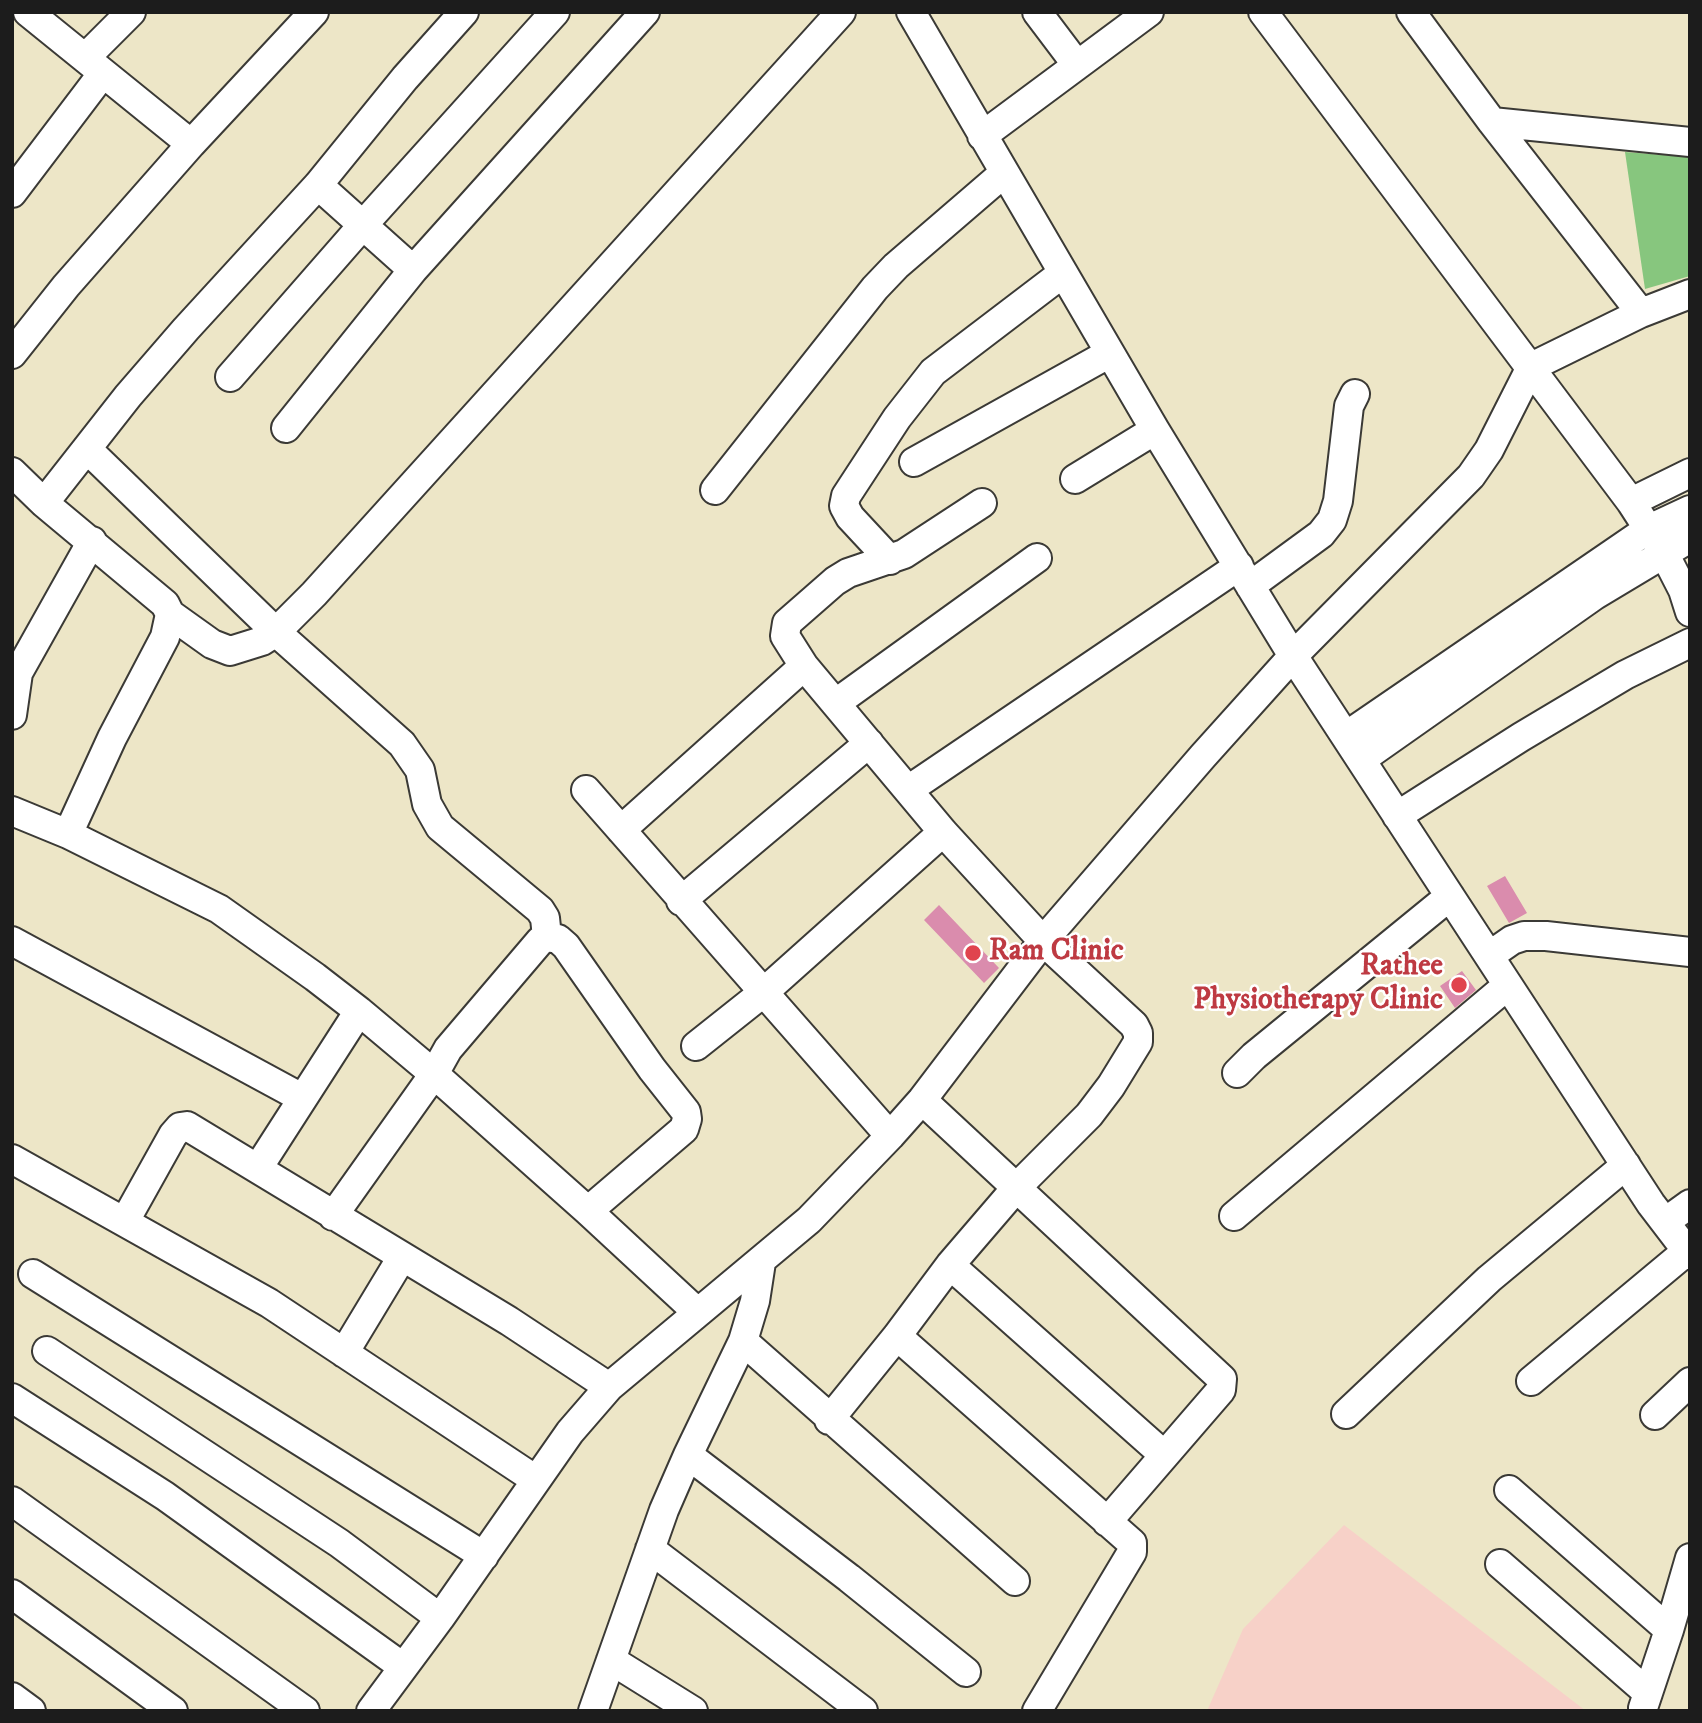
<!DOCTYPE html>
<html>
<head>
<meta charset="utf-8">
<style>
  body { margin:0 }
  #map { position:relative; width:1702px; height:1723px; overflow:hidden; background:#ede6c7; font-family:"IM FELL DW Pica",serif }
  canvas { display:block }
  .frame { position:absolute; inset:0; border:14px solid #1c1c1c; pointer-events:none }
</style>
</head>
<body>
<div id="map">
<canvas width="1702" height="1723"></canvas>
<div class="frame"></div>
</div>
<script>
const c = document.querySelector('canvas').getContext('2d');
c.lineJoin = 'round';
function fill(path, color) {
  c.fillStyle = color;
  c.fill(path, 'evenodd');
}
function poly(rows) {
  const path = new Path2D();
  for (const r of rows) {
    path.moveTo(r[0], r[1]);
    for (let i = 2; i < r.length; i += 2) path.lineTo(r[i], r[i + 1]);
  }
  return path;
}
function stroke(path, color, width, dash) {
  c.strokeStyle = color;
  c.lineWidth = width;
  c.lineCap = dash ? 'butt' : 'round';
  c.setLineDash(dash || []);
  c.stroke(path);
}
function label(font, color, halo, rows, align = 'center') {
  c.font = font + ' "IM FELL DW Pica",serif';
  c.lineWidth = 5;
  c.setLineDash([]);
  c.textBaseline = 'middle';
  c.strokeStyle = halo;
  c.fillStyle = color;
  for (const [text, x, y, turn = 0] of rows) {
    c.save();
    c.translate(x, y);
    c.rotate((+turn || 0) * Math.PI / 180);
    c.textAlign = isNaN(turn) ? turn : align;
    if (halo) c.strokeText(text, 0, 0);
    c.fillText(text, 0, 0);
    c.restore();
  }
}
const built = poly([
  [1344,1525,1586,1711,1207,1711,1243,1629]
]);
const green = poly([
  [1625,152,1690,157,1690,276,1645,289]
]);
const building = poly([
  [1505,876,1527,913,1509,923,1487,886],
  [939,905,999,968,984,983,924,920],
  [1462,971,1476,990,1455,1008,1440,986]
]);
const minor = poly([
  [28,12,191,144],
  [911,12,1155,430,1293,656,1651,1204,1690,1255],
  [1037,12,1077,65],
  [1263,12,1631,502,1664,553,1683,590,1690,612],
  [1411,12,1492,122,1641,313],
  [85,58,131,12],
  [1492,122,1690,142],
  [982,136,1149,12],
  [318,185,413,270],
  [12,193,103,73],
  [12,354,66,286,191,144,314,12],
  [230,377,362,226,555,12],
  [286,428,413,270,645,12],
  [87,449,276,632,402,744,420,770,427,804,440,827,540,910,545,918,547,937],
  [914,462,1110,353],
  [12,472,44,503,165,604,170,614,212,644,230,651,262,641,276,632,314,594,841,12],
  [1075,479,1155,430],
  [715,490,875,288,896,266,1004,173],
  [1631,502,1690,473],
  [44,503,128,396,186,329,318,185,405,78,464,12],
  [890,560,850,517,844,506,846,496,897,418,933,372,1063,273],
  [1250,586,1321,534,1332,520,1338,501,1349,406,1355,394],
  [836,703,1037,558],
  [12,715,18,673,92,541],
  [1346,736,1647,530,1690,510],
  [1362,759,1595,595,1690,538],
  [586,790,890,1136],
  [908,790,1239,566],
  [12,811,68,834,219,909,315,977,359,1011,434,1074,588,1211,697,1312],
  [1397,816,1521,737,1625,675,1690,643],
  [621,830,804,666],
  [68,834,112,738,165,637,170,614],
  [681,901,869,743],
  [12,941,302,1098],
  [1489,956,1512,940,1524,936,1546,936,1690,952],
  [696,1046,764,992,943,832],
  [1237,1073,1254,1056,1450,896],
  [922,1100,1222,1379,1221,1390,1107,1522],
  [12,1159,269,1303,536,1480],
  [258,1168,359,1011],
  [333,1216,434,1074,448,1049,540,941,547,937,558,939,566,946,652,1069,686,1112,687,1119,684,1129,588,1211],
  [1234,1216,1508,985],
  [125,1221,173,1135,180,1127,187,1126,509,1321,609,1387],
  [1665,1222,1690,1204],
  [950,1265,1164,1455],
  [33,1274,484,1556],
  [897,1336,1132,1543,1132,1552,1037,1711],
  [743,1341,1015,1581],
  [47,1351,339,1543,440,1618],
  [344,1353,402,1257],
  [1531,1381,1687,1251],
  [12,1398,165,1496,403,1667],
  [1346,1414,1489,1279,1626,1165],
  [1655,1415,1690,1382],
  [829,1420,897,1336,950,1265,1017,1187,1089,1115,1111,1086,1138,1042,1138,1033,1134,1025,1043,941,943,832,804,666,785,636,787,623,835,581,848,573,904,554,982,503],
  [688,1455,849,1578,966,1672],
  [1509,1490,1669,1630],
  [12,1501,305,1711],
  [650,1549,863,1711],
  [1500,1564,1648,1693],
  [12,1594,173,1711],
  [611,1660,693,1711],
  [12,1697,31,1711],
  [1643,1708,1669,1630,1690,1558],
  [371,1711,440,1618,570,1432,609,1387,809,1220,890,1136,922,1100,1043,941,1203,756,1293,656,1471,476,1489,450,1531,367,1641,313,1690,294],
  [593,1711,664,1510,688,1455,743,1341,755,1301,761,1262]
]);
const markers = [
  [973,953,9,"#e0444e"],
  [1459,985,9,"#e0444e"]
];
const healthNames = [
  ["Ram Clinic",989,953],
  ["Rathee",1443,968,"right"],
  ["Physiotherapy Clinic",1443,1002,"right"]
];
fill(built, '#f7d1c8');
fill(green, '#87c67e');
fill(building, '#da8cad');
stroke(minor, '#3b3a36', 32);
stroke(minor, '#fff', 28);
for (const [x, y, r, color] of markers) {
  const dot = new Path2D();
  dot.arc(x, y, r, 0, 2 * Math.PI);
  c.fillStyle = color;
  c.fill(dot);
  stroke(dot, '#fff', 2.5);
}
label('bold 30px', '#be3a42', '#fff', healthNames, 'left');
</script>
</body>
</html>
